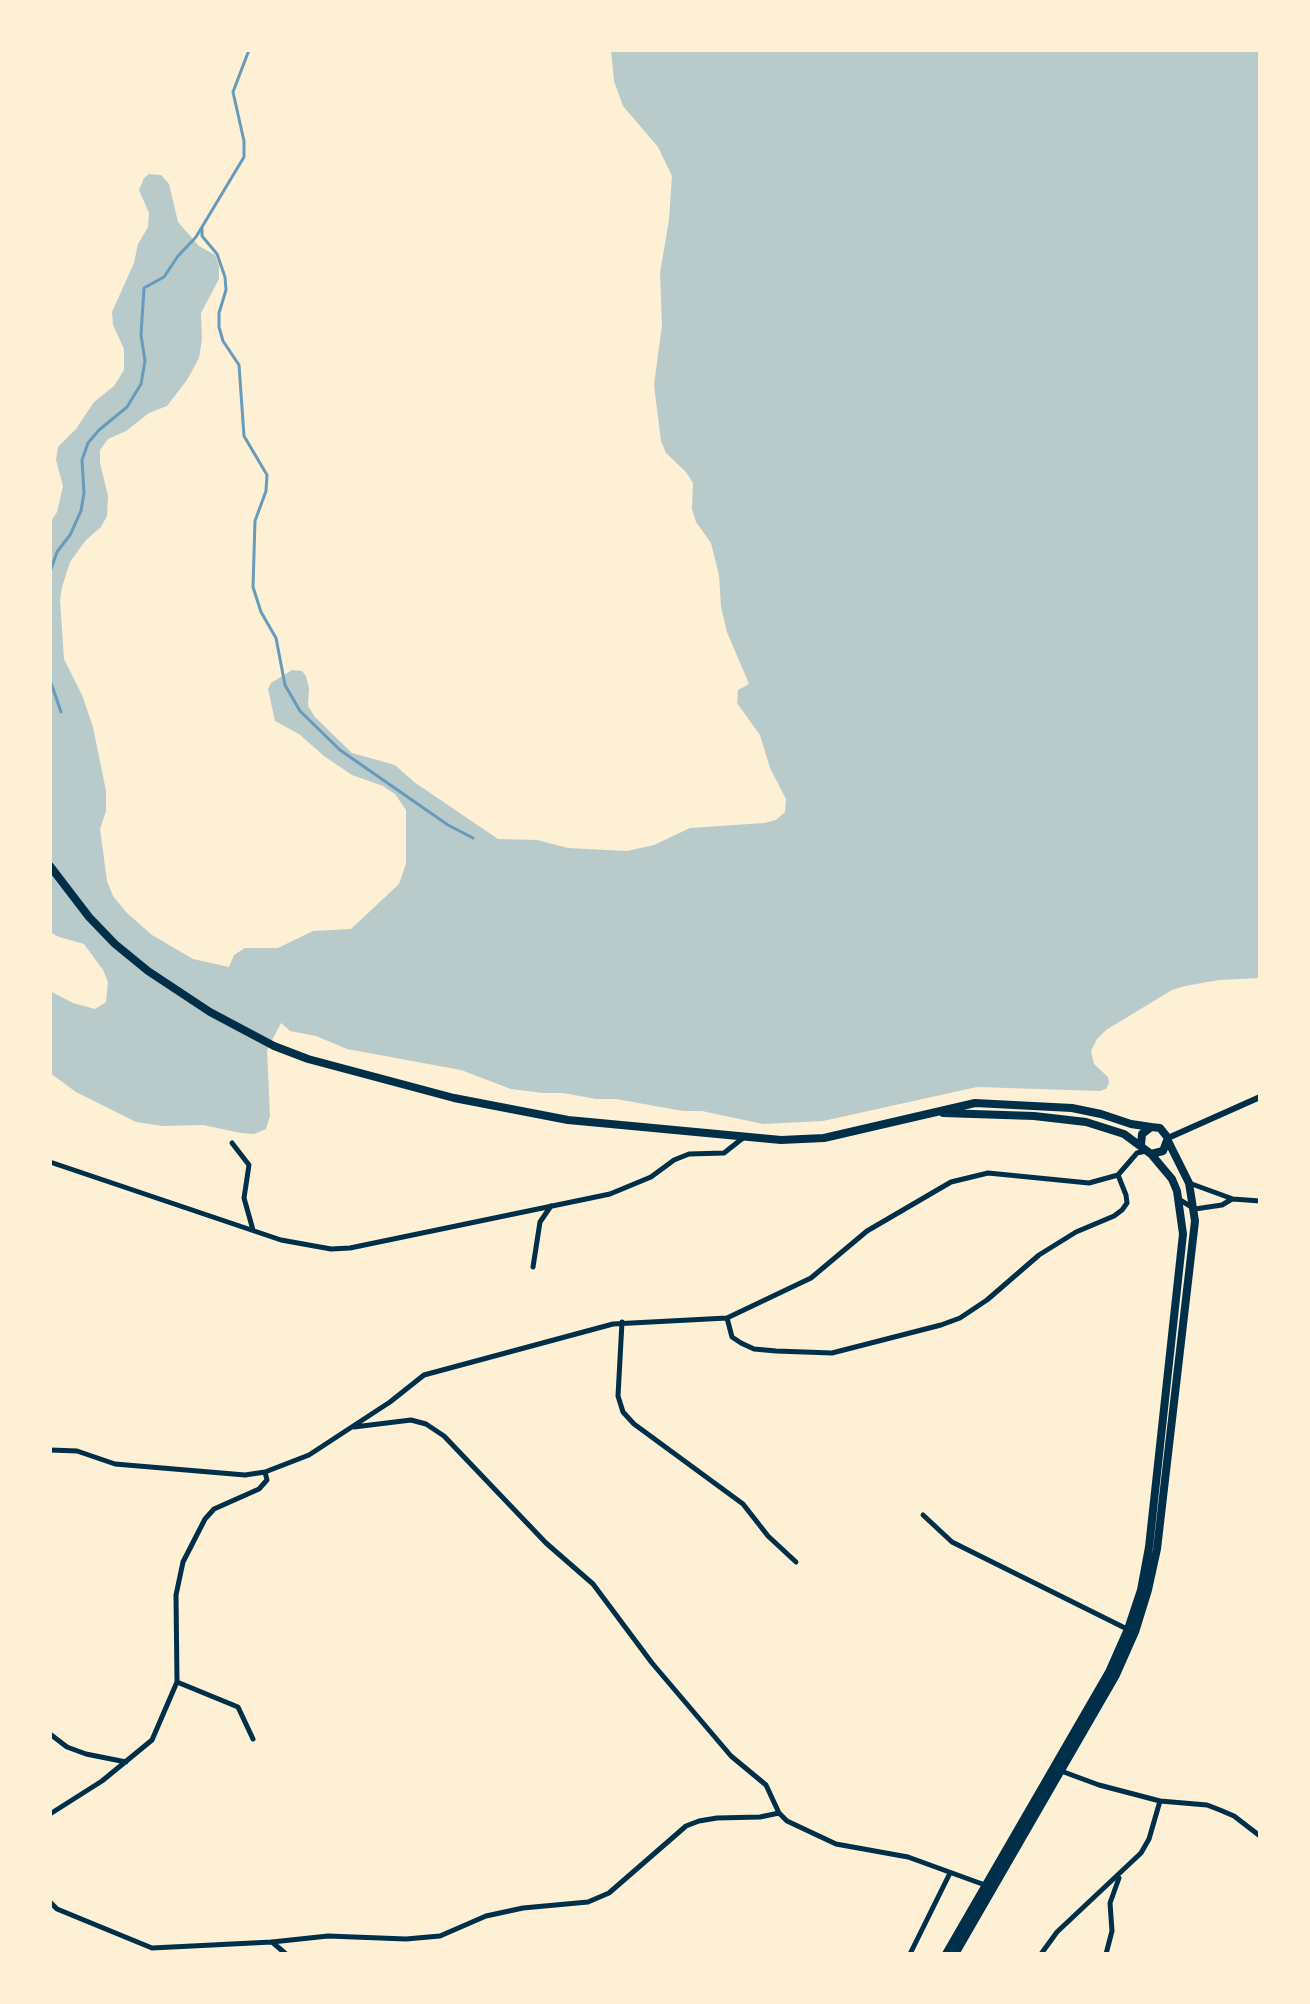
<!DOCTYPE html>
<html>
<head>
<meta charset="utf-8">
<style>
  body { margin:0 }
  #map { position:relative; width:1310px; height:2004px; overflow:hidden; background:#fdf0d5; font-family:"Alegreya Sans",sans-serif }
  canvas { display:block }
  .frame { position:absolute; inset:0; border:52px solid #fdf0d5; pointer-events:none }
</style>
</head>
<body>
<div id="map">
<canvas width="1310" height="2004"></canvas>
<div class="frame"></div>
</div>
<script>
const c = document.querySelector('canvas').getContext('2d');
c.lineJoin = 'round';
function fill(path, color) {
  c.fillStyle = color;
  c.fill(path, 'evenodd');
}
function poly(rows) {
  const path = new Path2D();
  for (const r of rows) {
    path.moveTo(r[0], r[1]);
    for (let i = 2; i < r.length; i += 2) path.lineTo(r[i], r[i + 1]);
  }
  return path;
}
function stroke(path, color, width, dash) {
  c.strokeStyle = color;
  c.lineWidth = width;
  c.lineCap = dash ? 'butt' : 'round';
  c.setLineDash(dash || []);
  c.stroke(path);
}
const green = poly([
  [611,50,1260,50,1260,978,1219,980,1185,986,1172,990,1106,1030,1097,1039,1091,1051,1094,1064,1108,1077,1109,1083,1106,1089,1100,1091,977,1087,823,1121,763,1124,702,1111,683,1111,616,1099,596,1099,563,1093,543,1093,511,1089,461,1070,347,1049,316,1036,290,1031,281,1023,267,1050,270,1116,266,1129,254,1134,241,1133,203,1125,163,1126,136,1122,76,1092,50,1073,50,991,73,1003,95,1009,106,1002,108,982,103,970,84,944,59,937,50,932,50,523,57,512,63,486,56,460,58,447,76,429,94,402,114,386,124,370,124,349,113,325,112,312,134,263,138,244,148,227,149,213,139,190,144,178,149,174,161,175,169,184,178,222,199,246,215,255,219,266,219,279,201,313,202,339,199,358,187,380,167,406,149,413,126,431,108,439,100,450,100,463,108,496,107,516,101,527,86,540,70,562,62,587,60,600,64,659,82,695,93,727,106,791,106,811,100,829,107,881,113,896,127,913,152,935,193,959,229,967,234,955,245,948,278,948,313,931,351,929,399,884,406,864,406,810,395,794,383,786,352,775,324,756,299,734,275,721,268,689,271,683,292,670,302,671,306,676,309,688,308,706,315,717,352,753,395,765,414,782,498,839,537,840,568,848,627,851,654,845,690,828,764,823,776,820,785,812,786,799,770,768,760,735,737,703,738,690,749,684,727,632,721,607,719,575,711,543,696,522,692,509,693,483,686,472,666,453,661,441,654,385,662,325,660,273,669,220,672,176,658,147,623,106,614,81]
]);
const stream = poly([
  [202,228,202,236,217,254,225,277,226,290,219,313,219,327,223,341,239,365,244,436,267,475,266,491,255,521,253,587,261,612,276,638,285,685,300,711,340,750,448,825,473,838],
  [50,572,57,552,70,535,81,511,84,493,82,460,88,443,99,430,127,407,141,384,145,361,141,335,144,288,164,277,178,256,196,237,244,157,244,141,233,92,249,50],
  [50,680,61,712]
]);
const minor = poly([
  [232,1143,249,1165,244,1198,253,1230],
  [50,1162,281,1240,331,1249,350,1248,610,1194,651,1177,674,1160,689,1154,724,1153,743,1138],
  [1189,1183,1233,1199,1260,1201],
  [1180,1200,1195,1209,1222,1205,1232,1199],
  [533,1267,540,1222,551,1206],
  [727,1318,732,1337,741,1343,754,1349,776,1351,832,1353,941,1325,960,1318,987,1300,1039,1255,1076,1232,1114,1216,1122,1210,1127,1203,1126,1195,1118,1175],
  [622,1322,618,1396,623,1412,634,1424,743,1504,768,1536,796,1562],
  [354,1427,411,1420,426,1424,444,1436,546,1543,593,1584,652,1663,731,1756,766,1785,779,1813,787,1821,836,1844,908,1857,985,1885],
  [50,1450,77,1451,115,1464,245,1475,265,1472,309,1455,390,1402,424,1375,613,1324,727,1318,811,1278,867,1231,951,1182,988,1173,1089,1183,1118,1175,1137,1153,1146,1151],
  [923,1515,952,1542,1127,1629],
  [177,1682,238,1707,253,1739],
  [50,1734,67,1747,86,1754,126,1762],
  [1061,1771,1099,1785,1160,1801,1207,1805,1220,1810,1234,1816,1260,1836],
  [50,1814,102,1781,152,1740,177,1682,176,1595,183,1562,205,1519,214,1509,259,1489,267,1480,265,1472],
  [50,1902,57,1909,152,1948,272,1942,328,1936,406,1939,440,1936,486,1916,523,1908,588,1902,609,1893,686,1826,699,1821,717,1818,760,1817,779,1813],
  [272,1942,286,1954],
  [910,1954,950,1873],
  [1041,1954,1057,1932,1141,1853,1149,1839,1160,1801],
  [1106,1954,1112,1931,1110,1903,1119,1878]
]);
const tertiary = poly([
  [1168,1138,1260,1097]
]);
const primary = poly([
  [50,866,89,917,115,944,148,971,210,1012,274,1046,308,1059,454,1098,568,1120,781,1140,824,1138,975,1103,1072,1108,1101,1114,1131,1124,1151,1127],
  [943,1113,1034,1116,1086,1122,1124,1134,1151,1154,1163,1151,1168,1138,1160,1128,1151,1127,1142,1134,1141,1145],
  [946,1954,1109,1672,1128,1629,1141,1590,1149,1547,1183,1234,1177,1191,1172,1179,1151,1154],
  [955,1954,1116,1675,1135,1632,1148,1590,1157,1549,1195,1221,1189,1183,1168,1141]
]);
fill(green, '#b9caca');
stroke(stream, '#669bbc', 3);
stroke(minor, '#003049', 5);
stroke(tertiary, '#003049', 6);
stroke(primary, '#003049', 8);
</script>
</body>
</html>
